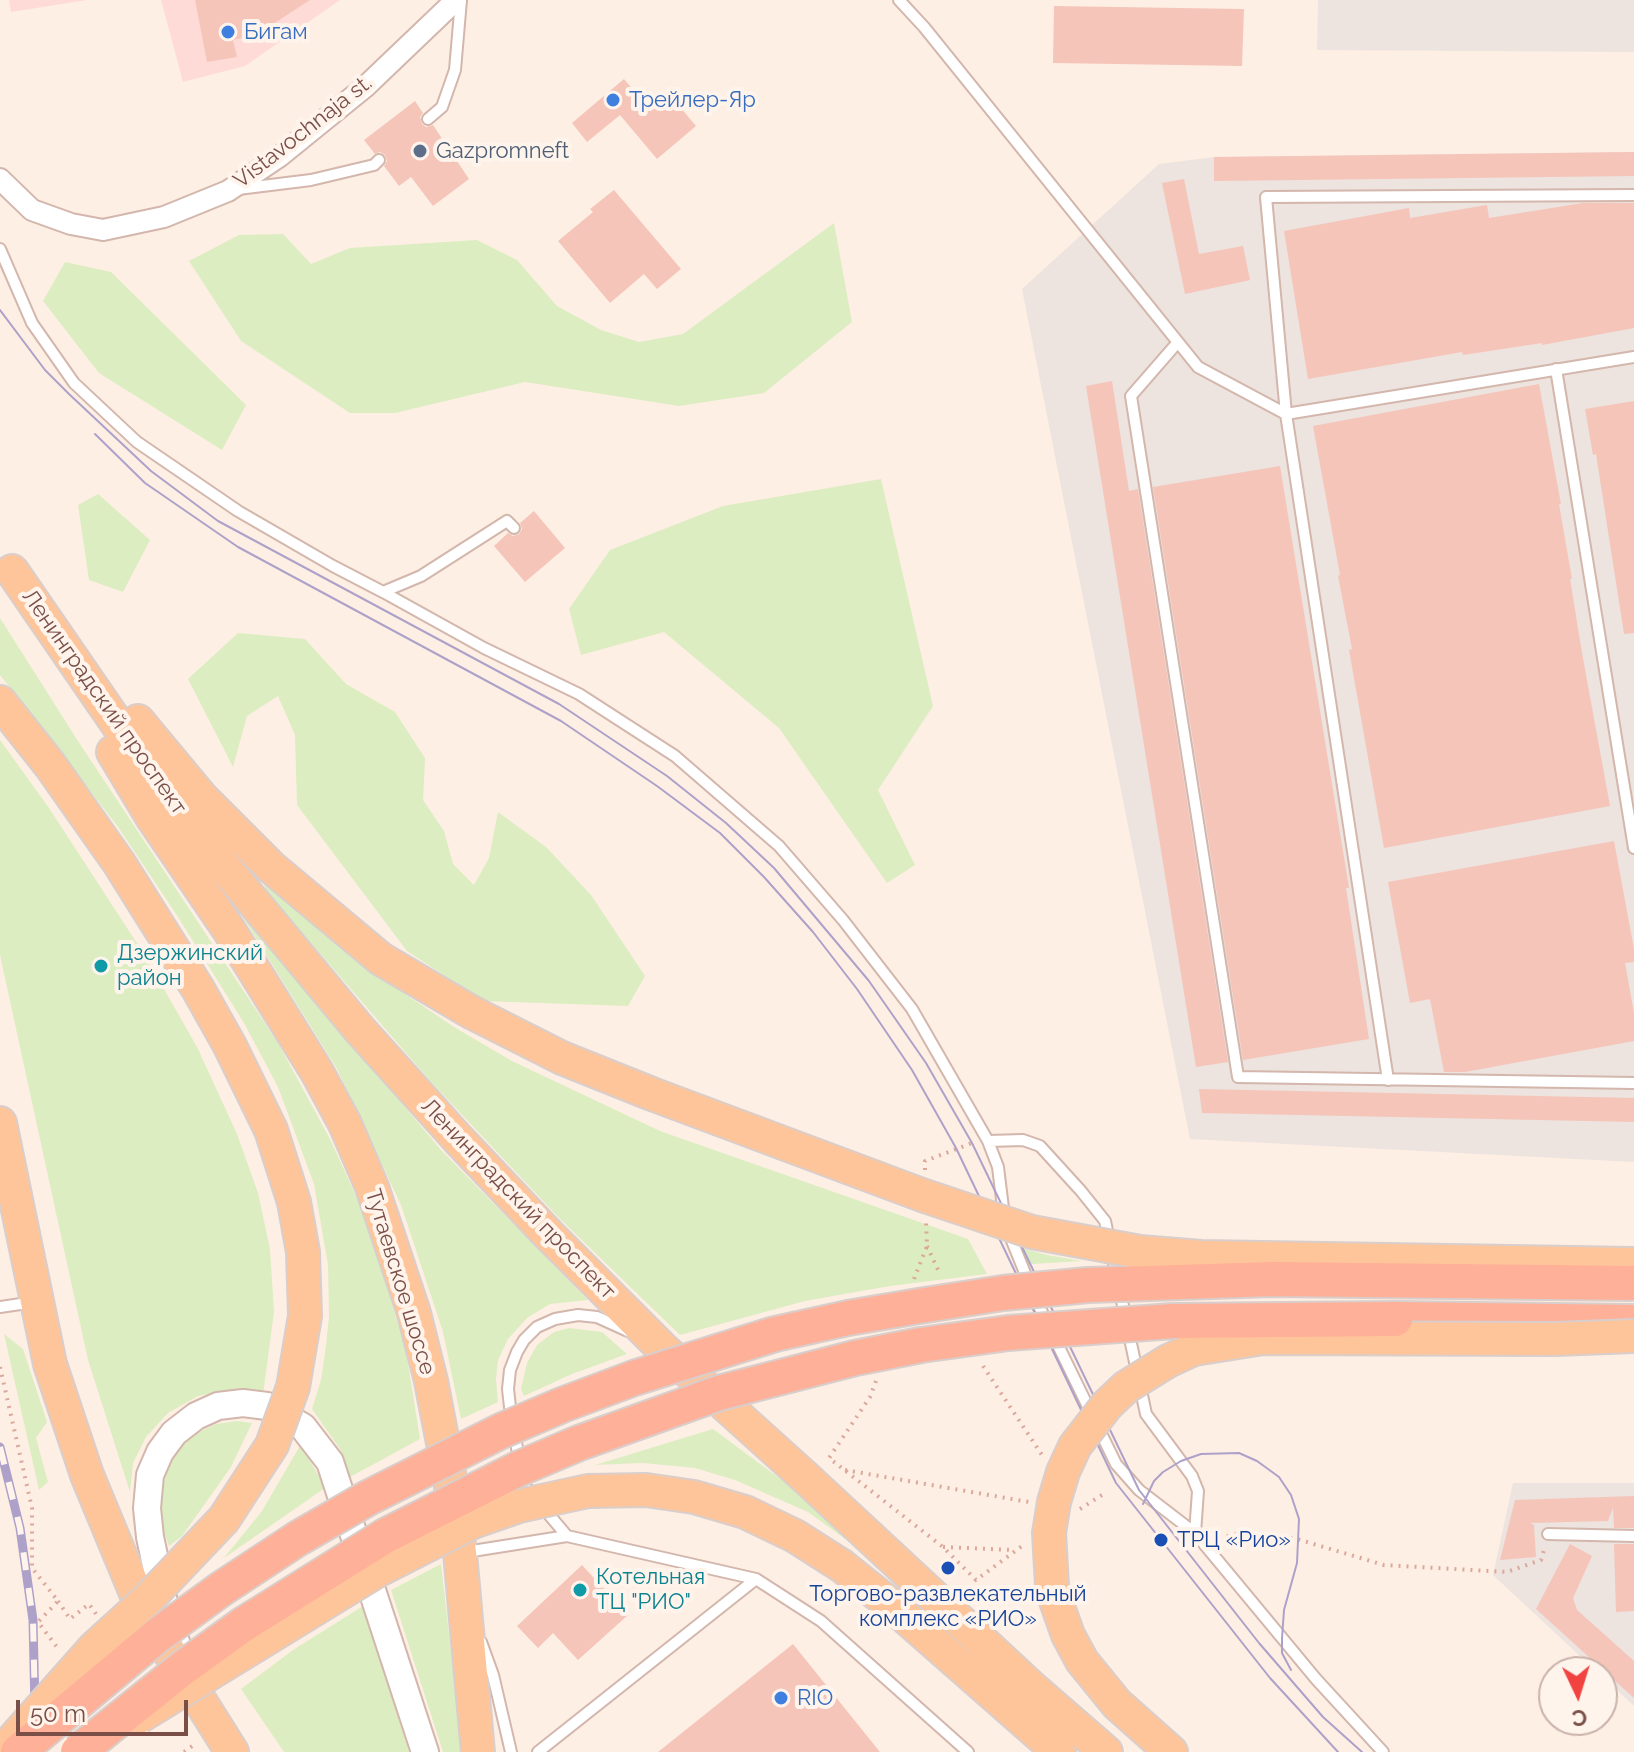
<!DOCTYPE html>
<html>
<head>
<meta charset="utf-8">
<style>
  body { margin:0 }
  #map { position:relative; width:1634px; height:1752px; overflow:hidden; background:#feefe4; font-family:Raleway,sans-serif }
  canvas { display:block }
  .north { position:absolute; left:1538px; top:1656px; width:80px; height:80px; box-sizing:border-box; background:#fff4ec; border:2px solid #c9b2aa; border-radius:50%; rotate:176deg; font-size:22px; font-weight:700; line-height:32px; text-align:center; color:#794f47 }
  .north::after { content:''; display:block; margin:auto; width:28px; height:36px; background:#f14440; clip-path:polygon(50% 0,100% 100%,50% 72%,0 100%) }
  .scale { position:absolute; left:16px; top:1700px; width:172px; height:36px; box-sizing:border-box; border:4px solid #794f47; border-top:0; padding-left:10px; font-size:24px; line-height:28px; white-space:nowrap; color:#794f47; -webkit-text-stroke:6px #fff4ec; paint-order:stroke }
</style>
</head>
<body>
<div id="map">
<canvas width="1634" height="1752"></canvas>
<div class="north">С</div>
<div class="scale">50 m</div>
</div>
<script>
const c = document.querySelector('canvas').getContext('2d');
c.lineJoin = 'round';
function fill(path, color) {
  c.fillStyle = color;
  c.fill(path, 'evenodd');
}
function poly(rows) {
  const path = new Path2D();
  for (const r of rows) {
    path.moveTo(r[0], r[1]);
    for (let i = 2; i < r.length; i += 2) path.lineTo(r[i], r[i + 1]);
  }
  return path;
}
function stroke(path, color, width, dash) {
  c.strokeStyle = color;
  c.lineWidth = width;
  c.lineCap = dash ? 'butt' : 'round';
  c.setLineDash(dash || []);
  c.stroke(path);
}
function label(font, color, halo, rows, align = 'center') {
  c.font = font + ' Raleway,sans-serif';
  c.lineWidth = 8;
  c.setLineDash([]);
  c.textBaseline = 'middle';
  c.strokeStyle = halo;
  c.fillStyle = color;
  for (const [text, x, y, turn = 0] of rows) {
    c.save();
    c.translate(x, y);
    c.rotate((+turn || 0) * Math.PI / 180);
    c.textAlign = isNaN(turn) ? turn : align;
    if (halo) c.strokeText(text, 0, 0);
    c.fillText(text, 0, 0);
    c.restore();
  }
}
const commercial = poly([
  [9,0,87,0,11,12],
  [161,0,340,0,245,66,183,82]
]);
const industrial = poly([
  [1318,0,1634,0,1634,52,1317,50],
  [1634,152,1634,1162,1190,1139,1022,289,1159,164,1214,157],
  [1513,1483,1634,1483,1634,1706,1602,1676,1602,1672,1597,1672,1493,1575]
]);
const green = poly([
  [834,223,852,322,764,393,679,406,525,382,395,413,350,413,241,341,189,261,239,235,283,234,311,264,350,248,477,240,517,260,557,306,601,330,639,342,683,334],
  [65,262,111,272,246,405,222,450,99,373,43,301],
  [881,479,933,706,878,790,915,865,887,883,779,728,664,632,581,655,569,609,610,550,723,506],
  [98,494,150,540,123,592,89,580,78,505],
  [0,618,76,738,278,1043,331,1141,360,1205,405,1344,420,1439,350,1477,340,1449,312,1409,321,1380,326,1346,329,1316,328,1265,314,1184,278,1087,244,1023,178,917,118,827,0,675],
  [238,633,305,639,346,684,395,712,425,758,423,800,444,831,453,864,474,885,489,858,498,812,546,847,591,895,645,976,628,1006,483,1001,407,951,297,805,295,735,278,696,247,716,233,767,188,679],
  [0,740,49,808,144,954,197,1047,237,1134,258,1193,270,1249,274,1312,263,1395,232,1390,198,1396,168,1413,146,1437,133,1463,130,1492,88,1360,0,955],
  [260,874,377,975,454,1027,512,1061,660,1131,968,1239,987,1274,890,1286,805,1301,680,1335,561,1220,432,1083,267,892],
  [236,906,441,1150,588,1300,550,1304,527,1318,508,1339,498,1360,496,1380,498,1402,461,1419,443,1332,401,1205,337,1069],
  [1008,1244,1047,1255,1082,1261,1017,1265],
  [569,1328,602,1332,627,1354,572,1374,524,1396,521,1389,527,1363,537,1345,554,1332],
  [4,1334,23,1349,47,1422,36,1438,48,1482,39,1490],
  [237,1421,252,1423,231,1467,182,1536,169,1546,162,1527,160,1496,167,1471,179,1448,195,1434,216,1424],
  [713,1429,802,1495,863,1552,808,1512,735,1480,695,1468,643,1463,595,1465],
  [301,1444,325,1488,224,1558,262,1511],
  [441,1564,446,1607,462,1752,443,1752,391,1590],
  [363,1606,409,1752,284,1752,241,1689,293,1650]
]);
const building = poly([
  [195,0,310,0,273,24,255,28,256,35,233,40,237,57,207,62],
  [1054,6,1244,9,1242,66,1053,63],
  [624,79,650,110,669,94,696,126,657,159,620,115,587,142,572,123],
  [415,101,423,113,420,117,422,124,426,127,433,125,469,179,433,206,411,177,399,186,384,166,387,161,385,155,380,152,375,154,364,140],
  [1634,152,1634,176,1214,181,1214,157],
  [1184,179,1199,254,1243,246,1250,280,1185,294,1162,183],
  [614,190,681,269,657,289,644,274,610,303,558,241,593,212,590,209],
  [1583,203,1634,203,1634,328,1542,345,1542,343,1463,355,1462,352,1308,379,1284,231,1409,208,1410,218,1487,205,1489,218],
  [1112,381,1129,491,1138,489,1228,1062,1196,1067,1086,386],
  [1539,384,1561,504,1559,504,1572,579,1570,579,1582,653,1610,806,1384,848,1349,650,1352,649,1338,576,1340,575,1313,426],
  [1634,401,1634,633,1624,634,1596,454,1593,455,1585,409],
  [1280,466,1349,888,1346,888,1369,1039,1243,1060,1153,487],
  [534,511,565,548,525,582,494,546,508,533,513,536,519,534,522,529,520,523],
  [1614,841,1634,949,1634,962,1625,963,1634,1013,1634,1041,1465,1072,1444,1072,1430,999,1410,1003,1388,882],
  [1199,1089,1634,1098,1634,1122,1202,1113],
  [1634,1496,1634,1528,1614,1528,1613,1508,1608,1521,1530,1523,1534,1525,1536,1557,1500,1560,1515,1500],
  [1570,1544,1592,1556,1573,1598,1577,1610,1634,1661,1634,1698,1536,1609],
  [1614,1544,1634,1544,1634,1611,1616,1612],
  [582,1565,628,1615,578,1660,553,1633,538,1648,517,1626],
  [793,1644,880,1752,658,1752]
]);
const path = poly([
  [925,1170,925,1161,972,1143],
  [927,1246,940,1274],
  [914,1279,927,1246,926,1222],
  [983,1366,1042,1455],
  [0,1367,32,1508,32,1568,58,1601,38,1622,59,1650],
  [876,1381,870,1397,829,1458,943,1547,976,1580,1022,1546],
  [845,1470,1029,1502],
  [1080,1509,1105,1493],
  [1219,1538,1237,1534,1297,1539,1384,1565,1507,1572,1541,1560,1545,1547],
  [943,1547,1013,1550],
  [58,1601,70,1619,89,1604,96,1614],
  [184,1752,195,1744]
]);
const service = poly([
  [899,0,924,27,1198,367,1286,414,1634,357],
  [428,119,442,107,455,70,461,0],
  [238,189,311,180,374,165,379,160],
  [0,249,32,323,74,383,137,442,238,511,333,566,383,592,421,576,507,521,514,528],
  [1178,342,1131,396,1238,1077,1634,1083],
  [1556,369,1634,848],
  [383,592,484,648,579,694,675,756,779,846,843,920,912,1009,988,1141,1023,1140,1040,1146,1081,1191,1105,1221,1146,1414,1192,1476,1198,1491,1195,1533,1316,1679,1383,1752],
  [1388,1080,1286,414,1266,197,1634,195],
  [988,1141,998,1167,1004,1216],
  [1008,1231,1029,1283],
  [1035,1298,1116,1464,1139,1490,1195,1533],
  [0,1307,34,1302],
  [1548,1534,1634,1536],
  [567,1536,524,1485,511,1416,508,1389,510,1370,517,1352,524,1340,537,1327,555,1319,578,1315,597,1317,628,1331],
  [466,1552,567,1536,756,1579,821,1621,968,1752],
  [481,1642,493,1675,511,1752],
  [538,1752,756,1579]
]);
const minor = poly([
  [0,179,32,210,71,224,103,230,164,217,228,191,280,156,365,87,456,0]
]);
const tertiary = poly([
  [176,1642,165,1607,150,1537,147,1508,150,1475,160,1452,174,1433,196,1416,218,1406,243,1403,267,1406,303,1427,330,1462,425,1752]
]);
const primary = poly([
  [12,571,173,805,360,1030,458,1139,548,1234,662,1348,805,1477,1030,1686,1106,1752],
  [0,702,50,765,119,863,198,989,230,1046,271,1130,294,1202],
  [138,721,202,798,271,867,381,959,471,1012],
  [113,752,152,817,229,930,317,1072,345,1124,372,1187,414,1313,431,1381,450,1479,460,1553,478,1752],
  [0,1123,50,1364,87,1475,143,1610,232,1752],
  [1056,1601,1068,1635,1082,1661,1117,1704,1171,1752],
  [896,1609,1059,1752]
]);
const trunk = poly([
  [1395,1319,1634,1322]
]);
const tram = poly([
  [0,310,45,370,69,394,151,471,218,521,559,704,667,776,726,823,774,868,869,981,926,1063,972,1143,1139,1490,1259,1643,1323,1717,1362,1752],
  [95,434,145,483,238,547,561,721,657,786,720,833,764,877,813,932,857,989,912,1070,956,1148,1116,1483,1270,1678,1338,1752],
  [1143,1504,1154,1481,1163,1472,1181,1461,1201,1454,1239,1453,1257,1461,1279,1477,1291,1495,1299,1519,1297,1563,1284,1610,1282,1638,1282,1653,1291,1670]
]);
const rail = poly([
  [0,1447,20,1528,33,1620,36,1752]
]);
const primaryBridge = poly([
  [471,1012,562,1058,652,1094,922,1195,1032,1232,1140,1252,1201,1257,1634,1264],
  [1056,1601,1052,1586,1049,1533,1054,1502,1063,1472,1075,1446,1107,1405,1126,1387,1168,1361,1194,1349,1263,1338,1555,1339,1634,1336],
  [139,1717,377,1571,473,1522,519,1506,588,1491,646,1490,694,1497,745,1512,795,1536,842,1566,896,1609],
  [2,1752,95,1647,149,1598,224,1519,272,1445,293,1387,305,1316,303,1252,294,1202]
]);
const trunkBridge = poly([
  [18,1752,158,1635,221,1589,297,1539,368,1498,501,1431,562,1405,634,1378,775,1334,848,1318,919,1306,1003,1293,1088,1285,1273,1279,1634,1283],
  [78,1752,183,1668,244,1624,385,1536,518,1469,579,1443,719,1393,855,1358,921,1345,1008,1333,1173,1321,1395,1319]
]);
const markers = [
  [228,32,8,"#3f7fe0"],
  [613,100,8,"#3f7fe0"],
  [420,151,8,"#5c6f8a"],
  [101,966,8,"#0f9aa8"],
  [1161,1540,8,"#1a4fb4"],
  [948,1568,8,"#1a4fb4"],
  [580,1590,8,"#0f9aa8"],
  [781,1698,8,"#3f7fe0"]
];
const shopNames = [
  ["Бигам",244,32],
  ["Трейлер-Яр",629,100],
  ["RIO",797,1698]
];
const streetNames = [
  ["Vistavochnaja st.",303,132,-38],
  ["Ленинградский проспект",104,702,55],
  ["Ленинградский проспект",518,1199,46],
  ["Тутаевское шоссе",400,1282,73]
];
const serviceNames = [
  ["Gazpromneft",436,151]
];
const cultureNames = [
  ["Дзержинский",117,953],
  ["район",117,978],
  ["Котельная",596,1577],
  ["ТЦ \"РИО\"",596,1602]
];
const transitNames = [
  ["ТРЦ «Рио»",1177,1540],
  ["Торгово-развлекательный",948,1594,"center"],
  ["комплекс «РИО»",948,1619,"center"]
];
fill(commercial, '#ffdbd7');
fill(industrial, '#ede3df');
fill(green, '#dcedc1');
fill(building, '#f5c5b9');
stroke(service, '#d3b6ac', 14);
stroke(minor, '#d3b6ac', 24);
stroke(tertiary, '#d3b6ac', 30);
stroke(primary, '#d9cecb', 36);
stroke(trunk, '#d9cecb', 38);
stroke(path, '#dba89c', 4, [2, 6]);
stroke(service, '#fff', 10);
stroke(minor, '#fff', 20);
stroke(tertiary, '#fff', 26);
stroke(primary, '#ffc59a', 32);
stroke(trunk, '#feb098', 34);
stroke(tram, '#aea1c9', 2);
stroke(rail, '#aea1c9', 9);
stroke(rail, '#fff4ec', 6, [18]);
stroke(primaryBridge, '#d9cecb', 36, []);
stroke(trunkBridge, '#d9cecb', 38, []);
stroke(primaryBridge, '#ffc59a', 32);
stroke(trunkBridge, '#feb098', 34);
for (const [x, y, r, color] of markers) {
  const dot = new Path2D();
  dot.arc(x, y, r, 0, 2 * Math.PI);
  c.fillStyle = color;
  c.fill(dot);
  stroke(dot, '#fff4ec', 3);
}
label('22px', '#366cbe', '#fff4ec', shopNames, 'left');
label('22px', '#794f47', '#fff4ec', streetNames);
label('22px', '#4e5e75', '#fff4ec', serviceNames, 'left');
label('22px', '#0d838f', '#fff4ec', cultureNames, 'left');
label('22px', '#164399', '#fff4ec', transitNames, 'left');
</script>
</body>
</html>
